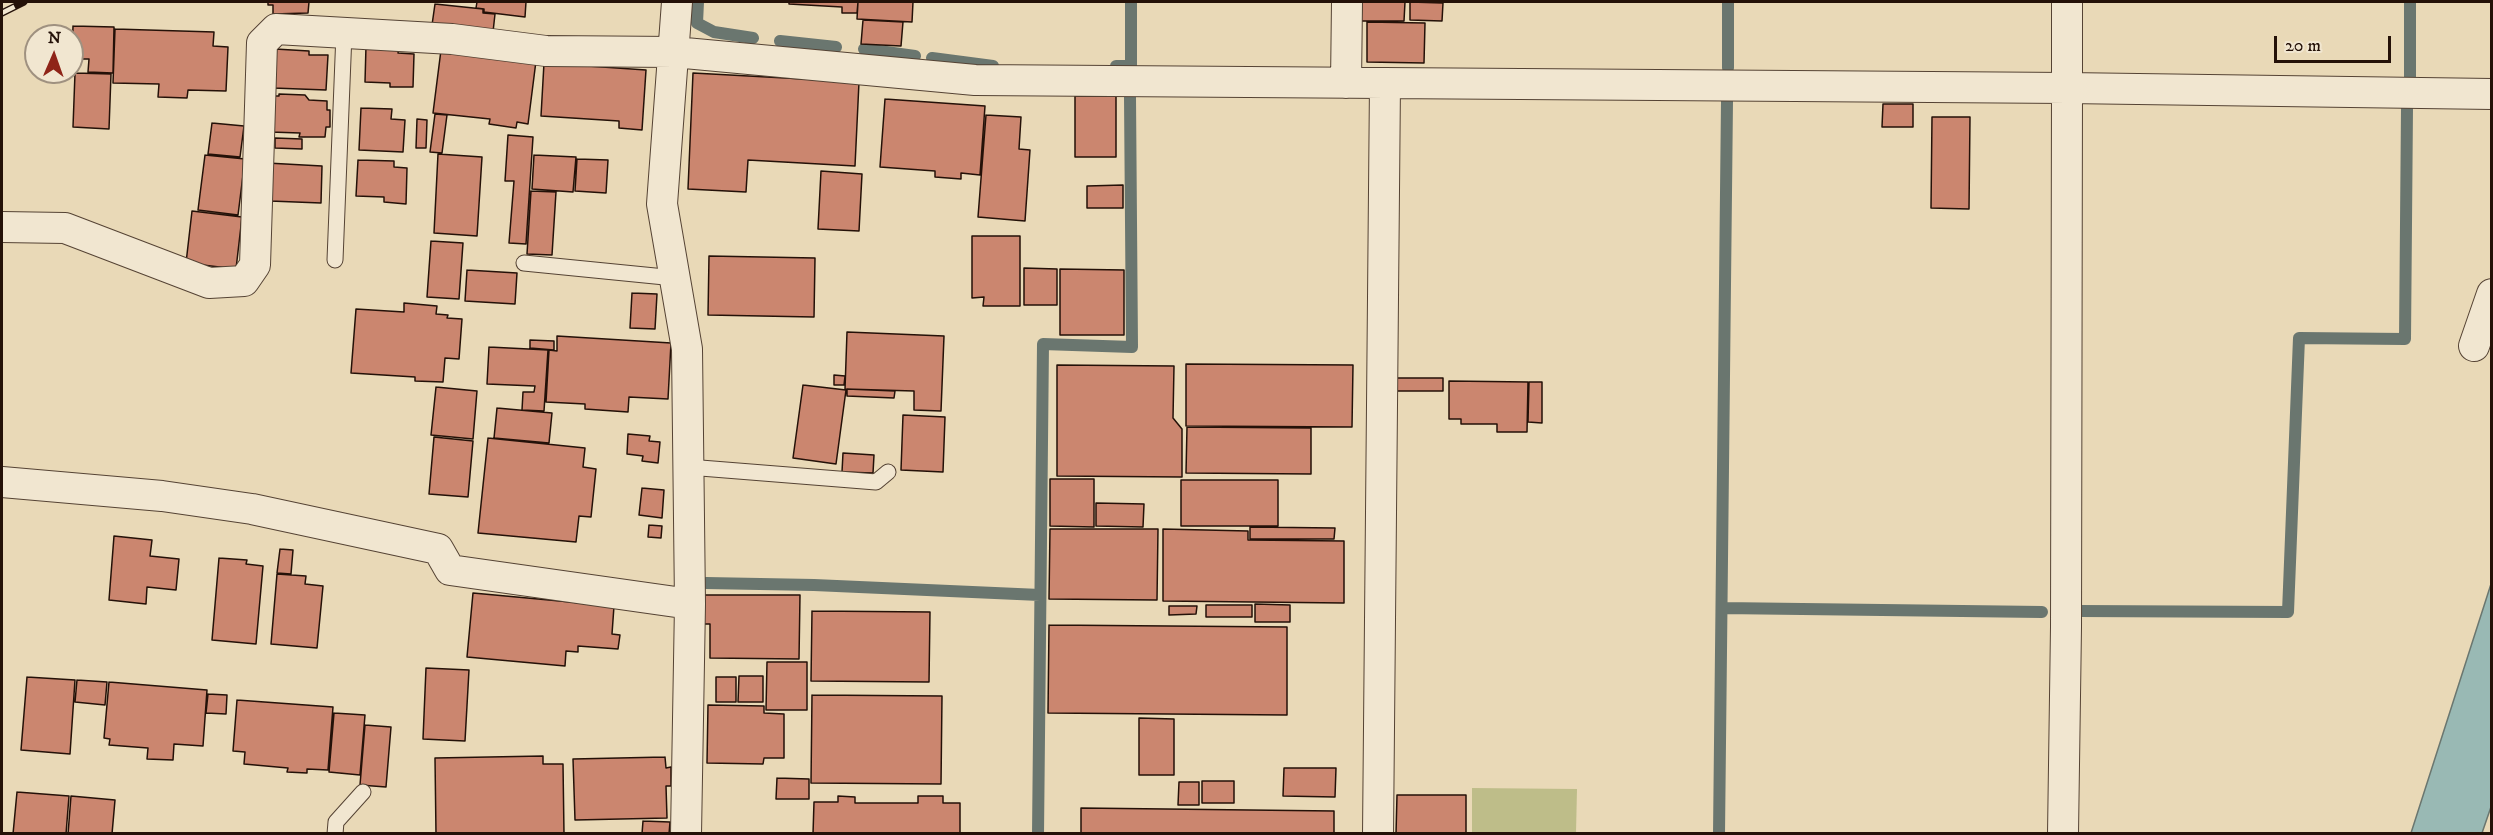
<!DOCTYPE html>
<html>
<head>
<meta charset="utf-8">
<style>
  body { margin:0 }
  #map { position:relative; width:2493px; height:835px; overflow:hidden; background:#e9d9b7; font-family:"IM FELL DW Pica",serif }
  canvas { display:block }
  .frame { position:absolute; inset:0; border:3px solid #241108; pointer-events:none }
  .north { position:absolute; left:24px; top:24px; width:60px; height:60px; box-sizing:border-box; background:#f1e6d0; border:2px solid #9f9180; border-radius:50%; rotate:2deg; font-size:16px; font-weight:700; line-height:24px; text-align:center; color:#241108 }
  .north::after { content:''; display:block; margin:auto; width:21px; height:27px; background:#8f2418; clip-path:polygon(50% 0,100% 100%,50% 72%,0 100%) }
  .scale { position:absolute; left:2274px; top:36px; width:117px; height:27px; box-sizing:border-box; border:3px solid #241108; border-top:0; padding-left:8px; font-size:18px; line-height:21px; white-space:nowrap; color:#241108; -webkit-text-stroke:4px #f1e6d0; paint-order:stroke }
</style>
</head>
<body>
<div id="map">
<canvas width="2493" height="835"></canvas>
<div class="frame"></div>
<div class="north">N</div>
<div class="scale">20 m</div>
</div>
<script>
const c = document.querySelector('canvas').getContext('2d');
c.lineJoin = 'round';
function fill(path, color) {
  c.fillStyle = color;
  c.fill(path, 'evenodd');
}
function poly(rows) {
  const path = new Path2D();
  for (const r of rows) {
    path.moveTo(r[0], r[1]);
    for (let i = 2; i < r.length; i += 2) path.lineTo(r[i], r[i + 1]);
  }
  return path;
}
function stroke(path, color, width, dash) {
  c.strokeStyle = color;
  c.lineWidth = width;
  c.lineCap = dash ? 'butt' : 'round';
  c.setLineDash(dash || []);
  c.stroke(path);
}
const green = poly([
  [1472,788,1577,789,1576,833,1472,833]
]);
const water = poly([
  [2491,584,2492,804,2482,833,2411,833,2491,584]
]);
const stream = poly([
  [698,2,697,23,714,32,753,38],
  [780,41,836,47],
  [864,49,915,56],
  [932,58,993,66],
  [1116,66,1131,66,1131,2],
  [1728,68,1728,2],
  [2410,77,2410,2],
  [706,583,814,585,1040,595],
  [1722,608,2042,612],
  [2079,611,2288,612,2299,338,2405,339,2407,108],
  [1038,834,1043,344,1132,347,1130,97],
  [1719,834,1727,101]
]);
const building = poly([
  [268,2,309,2,308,13,273,14,273,5,268,5,268,2],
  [477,2,526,2,525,17,484,12,484,9,476,8,477,2],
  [789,2,858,2,857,13,842,13,842,7,789,4,789,2],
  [858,2,913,2,912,22,857,19,858,2],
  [1362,2,1405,2,1404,21,1361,21,1362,2],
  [1410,2,1443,3,1442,21,1410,20,1410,2],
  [435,4,483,9,483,13,495,14,493,32,432,25,435,4],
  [863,20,903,22,901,46,861,44,863,20],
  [1367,22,1425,23,1424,63,1367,62,1367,22],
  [73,26,114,27,113,73,88,72,89,59,72,59,73,26],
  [115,29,214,32,213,46,228,47,226,91,188,90,187,98,158,97,159,84,113,83,115,29],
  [366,46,399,47,398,53,414,54,413,87,390,87,390,83,365,82,366,46],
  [275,49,309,51,309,55,328,55,326,90,273,88,275,49],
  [441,50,536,61,528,124,517,122,516,128,489,124,490,119,433,113,441,50],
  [544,63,646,70,642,130,619,128,619,121,541,116,544,63],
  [75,73,111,74,109,129,73,127,75,73],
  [693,73,859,82,855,166,748,160,746,192,688,189,693,73],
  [279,94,305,95,309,100,327,101,327,110,330,110,330,127,326,127,325,137,299,137,300,133,270,132,271,96,279,96,279,94],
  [1075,96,1116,96,1116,157,1075,157,1075,96],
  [885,99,985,106,980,175,961,173,961,179,935,177,935,171,880,167,885,99],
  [1883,104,1913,104,1913,127,1882,127,1883,104],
  [361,108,392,109,391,119,405,120,403,152,359,150,361,108],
  [435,114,447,115,442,153,430,152,435,114],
  [986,115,1021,117,1019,149,1030,150,1025,221,978,217,986,115],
  [1932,117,1970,117,1969,209,1931,208,1932,117],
  [417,119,427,120,426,148,416,148,417,119],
  [212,123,244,126,240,157,208,154,212,123],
  [508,135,533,137,526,244,509,243,514,181,505,181,508,135],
  [275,138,302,139,302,149,275,148,275,138],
  [438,154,482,157,477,236,434,233,438,154],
  [205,155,245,159,238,215,198,210,205,155],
  [534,155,576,157,573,192,532,189,534,155],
  [577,159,608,160,606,193,575,191,577,159],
  [358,160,394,161,394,167,407,168,406,204,384,202,384,197,356,196,358,160],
  [267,163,322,166,321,203,270,201,267,163],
  [821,171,862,174,859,231,818,229,821,171],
  [1123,185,1123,208,1087,208,1087,186,1123,185],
  [531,191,556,192,552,255,527,254,531,191],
  [192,211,242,217,236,269,186,263,192,211],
  [972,236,1020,236,1020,306,983,306,984,297,972,298,972,236],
  [431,241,463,243,459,299,427,297,431,241],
  [709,256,815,258,814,317,708,315,709,256],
  [1024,268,1057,269,1057,305,1024,305,1024,268],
  [1060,269,1124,270,1124,335,1060,335,1060,269],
  [467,270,517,273,515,304,465,301,467,270],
  [632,293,657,294,655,329,630,328,632,293],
  [404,303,437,306,436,314,448,315,447,318,462,319,459,359,445,358,443,382,415,381,415,377,351,373,356,309,404,312,404,303],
  [847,332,944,336,941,411,914,410,914,391,845,389,847,332],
  [557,336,671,343,668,399,629,397,628,412,585,409,585,404,546,402,549,350,557,351,557,336],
  [530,340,554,341,554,350,530,348,530,340],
  [489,347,548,350,544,411,522,410,523,392,534,392,535,386,487,384,489,347],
  [1186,364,1353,365,1352,427,1186,426,1186,364],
  [1057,365,1174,366,1173,418,1182,429,1182,477,1057,476,1057,365],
  [834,375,845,376,844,385,834,385,834,375],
  [1395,378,1443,378,1443,391,1395,391,1395,378],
  [1449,381,1528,382,1527,432,1497,432,1497,424,1461,424,1461,419,1449,419,1449,381],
  [1529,382,1542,382,1542,423,1528,422,1529,382],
  [803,385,846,390,836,464,793,458,803,385],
  [436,387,477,391,473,439,431,435,436,387],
  [847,389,895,391,894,398,847,396,847,389],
  [497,408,552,413,549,443,494,438,497,408],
  [903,415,945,417,943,472,901,470,903,415],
  [1187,427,1311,428,1311,474,1186,473,1187,427],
  [628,434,650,436,649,441,660,442,658,463,642,461,643,456,627,454,628,434],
  [434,437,473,441,468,497,429,494,434,437],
  [488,438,585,448,583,467,596,469,591,517,579,516,576,542,478,533,488,438],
  [843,453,874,455,873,473,842,472,843,453],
  [1050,479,1094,479,1094,527,1050,526,1050,479],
  [1181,480,1278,480,1278,526,1181,526,1181,480],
  [642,488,664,490,662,518,639,515,642,488],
  [1096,503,1144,504,1143,527,1096,526,1096,503],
  [649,525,662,526,661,538,648,537,649,525],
  [1250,527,1335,528,1334,539,1250,539,1250,527],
  [1050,529,1158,529,1157,600,1049,599,1050,529],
  [1163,529,1248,531,1248,540,1344,541,1344,603,1163,601,1163,529],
  [114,536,152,540,150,556,179,559,176,590,147,587,146,604,109,600,114,536],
  [280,549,293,550,291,574,277,573,280,549],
  [219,558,247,560,246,564,263,566,256,644,212,640,219,558],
  [277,574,306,576,305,584,323,586,317,648,271,644,277,574],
  [473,593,614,606,612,634,620,635,618,649,578,646,578,652,566,651,565,666,467,657,473,593],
  [703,595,800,595,799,659,710,658,710,624,703,624,703,595],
  [1255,604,1290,605,1290,622,1255,622,1255,604],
  [1206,605,1252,605,1252,617,1206,617,1206,605],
  [1169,606,1197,606,1196,614,1169,615,1169,606],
  [812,611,930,612,929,682,811,681,812,611],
  [1049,625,1287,627,1287,715,1048,713,1049,625],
  [767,662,807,662,807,710,766,710,767,662],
  [426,668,469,670,465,741,423,739,426,668],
  [739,676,763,676,763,702,738,702,739,676],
  [27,677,75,680,70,754,21,750,27,677],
  [716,677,736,677,736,702,716,702,716,677],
  [77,680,107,682,105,705,75,702,77,680],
  [109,682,207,690,203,746,174,744,173,760,147,759,148,748,109,745,110,739,104,738,109,682],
  [208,694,227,695,226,714,206,713,208,694],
  [812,695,942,696,941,784,811,783,812,695],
  [237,700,333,707,328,770,307,769,307,773,287,772,288,768,244,764,245,752,233,751,237,700],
  [708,705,764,706,764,713,784,714,784,758,764,758,763,764,707,763,708,705],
  [334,713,365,715,360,775,329,772,334,713],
  [1139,718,1174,719,1174,775,1139,775,1139,718],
  [365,725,391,727,386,787,360,785,365,725],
  [543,756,543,764,563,764,564,834,436,834,435,758,543,756],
  [665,757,666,768,671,767,671,786,666,786,667,818,575,820,573,759,665,757],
  [1284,768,1336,768,1335,797,1283,796,1284,768],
  [777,778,809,779,809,799,776,799,777,778],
  [1202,781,1234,781,1234,803,1202,803,1202,781],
  [1179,782,1199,782,1199,805,1178,805,1179,782],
  [17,792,69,796,66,834,13,834,17,792],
  [1397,795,1466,795,1466,834,1396,834,1397,795],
  [71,796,115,800,112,834,68,834,71,796],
  [838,796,855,797,855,803,918,803,918,796,943,796,943,803,960,803,960,834,813,834,814,802,838,802,838,796],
  [1081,808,1334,811,1334,834,1081,834,1081,808],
  [643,821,670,822,669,834,642,834,643,821]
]);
const lane = poly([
  [335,260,344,33],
  [524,263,675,278],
  [688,467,876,482,888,472],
  [335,834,336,822,363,792]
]);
const street = poly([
  [677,2,662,204,687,349,690,604,686,834],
  [2067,2,2067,88,2492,94],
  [1346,83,1347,2],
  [2,227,65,228,209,283,244,281,255,265,262,43,276,29,452,39,546,51,674,52,975,80,2067,88,2066,627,2063,834],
  [2474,346,2492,294],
  [2,482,162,496,252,509,438,549,450,570,690,604],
  [1378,834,1385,83]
]);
const rail = poly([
  [2,13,24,2]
]);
fill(green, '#bebd89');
fill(water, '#99b9b4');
stroke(water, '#6a766f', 1.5);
stroke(stream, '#6a766f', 12);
fill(building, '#cb866f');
stroke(building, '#241108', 1.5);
stroke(lane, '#554334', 17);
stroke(street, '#554334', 32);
stroke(lane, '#f1e6d0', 15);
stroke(street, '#f1e6d0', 30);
stroke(rail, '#241108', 7);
stroke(rail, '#f1e6d0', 4.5, [14]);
</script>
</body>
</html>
